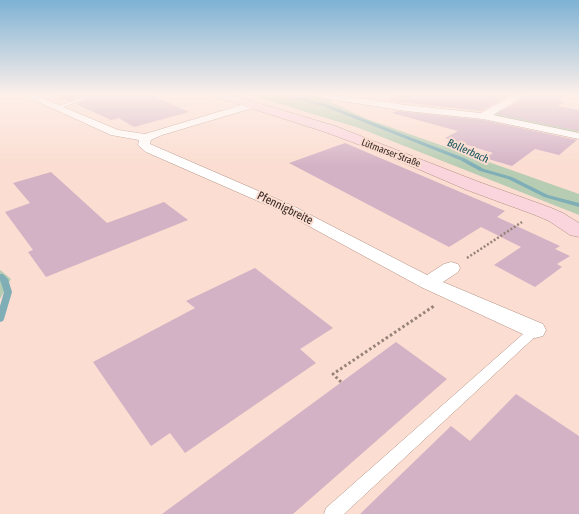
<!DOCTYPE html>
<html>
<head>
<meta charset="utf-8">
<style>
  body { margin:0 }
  canvas { display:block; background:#fbddd1 }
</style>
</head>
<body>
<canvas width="579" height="514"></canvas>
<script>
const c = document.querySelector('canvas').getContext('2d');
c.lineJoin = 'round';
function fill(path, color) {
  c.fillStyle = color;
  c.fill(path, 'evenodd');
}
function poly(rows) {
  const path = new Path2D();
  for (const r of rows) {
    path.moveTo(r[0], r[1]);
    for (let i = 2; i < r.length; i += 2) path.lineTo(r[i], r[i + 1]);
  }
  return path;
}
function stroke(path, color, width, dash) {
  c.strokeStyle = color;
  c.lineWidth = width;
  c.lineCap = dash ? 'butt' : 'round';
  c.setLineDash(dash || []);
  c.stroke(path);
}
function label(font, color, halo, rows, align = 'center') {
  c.font = font + ' "Asap Condensed",sans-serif';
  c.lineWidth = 4;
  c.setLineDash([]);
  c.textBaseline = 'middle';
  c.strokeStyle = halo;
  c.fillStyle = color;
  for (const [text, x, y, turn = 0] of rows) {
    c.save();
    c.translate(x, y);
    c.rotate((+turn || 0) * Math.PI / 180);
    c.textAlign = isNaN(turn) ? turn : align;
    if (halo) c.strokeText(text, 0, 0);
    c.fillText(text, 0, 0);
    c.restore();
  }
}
const green = poly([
  [247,94,306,94,333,99,330,102,367,119,579,194,579,215,359,128],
  [501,110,579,125,579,130,577,133,492,116],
  [0,270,11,279,0,299]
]);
const stream = poly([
  [278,94,283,94,325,104,464,158,484,169,512,177,548,195,579,203,579,207,544,197,508,179,480,171,460,160,323,106,278,94],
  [0,274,3,274,8,279,12,292,4,319,3,321,0,322,0,306,4,292,0,280,0,274]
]);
const building = poly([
  [54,94,89,94,69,101],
  [98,94,149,94,189,112,134,127,119,118,111,120,76,104],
  [391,94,513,94,481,111,390,101],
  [526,94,568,94,558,101,564,102,558,106,579,110,579,131,497,114,525,97],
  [397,111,483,120,577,140,559,155,535,149,512,166,485,158,493,153,445,138,458,131,392,113],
  [345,143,505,211,497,217,560,246,555,249,570,256,557,264,562,267,535,287,494,265,521,247,481,227,449,247,289,163],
  [51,172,107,223,164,202,188,220,46,277,28,252,33,250,5,212,30,203,13,183],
  [255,268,333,328,300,349,316,363,185,453,170,433,151,446,93,362,195,308,186,301],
  [396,342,447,379,293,514,162,514],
  [516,394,579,436,579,514,360,514,451,426,470,441]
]);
const pathFar1 = poly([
  [467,258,522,222]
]);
const path = poly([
  [341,382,333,374,434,306]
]);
const service = poly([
  [92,94,97,94,61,108,56,107,92,94],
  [535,326,539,327,540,330,539,333,344,514,324,514,326,508,531,327,535,326]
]);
const minor = poly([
  [21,94,33,94,118,130,145,134,248,103,256,103,257,105,256,107,162,135,151,140,150,144,293,206,427,275,444,264,451,262,458,264,460,268,458,272,443,282,543,324,546,330,543,336,535,338,527,336,421,287,283,212,146,152,138,145,139,140,111,135,21,94],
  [312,94,332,94,406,105,481,113,515,94,525,94,524,96,493,115,579,133,579,139,483,119,406,111,317,97,312,94]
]);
const secondary = poly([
  [212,94,228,94,335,126,479,182,549,207,563,213,579,223,579,237,570,235,549,221,535,215,467,190,376,151,325,132,213,96,212,94]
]);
const farStreetnames = [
  ["Lütmarser Straße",391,153,21]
];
const farWaternames = [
  ["Bollerbach",468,151,24]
];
const streetNames = [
  ["Pfennigbreite",285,208,26]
];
fill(green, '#b7cdb3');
fill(stream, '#7faeb7');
fill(building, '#d3b2c5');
stroke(service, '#b29082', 1);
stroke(minor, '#b29082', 1);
stroke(secondary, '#b29082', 1);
stroke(pathFar1, '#98837a', 2.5, [2, 2]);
stroke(path, '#98837a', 3, [2.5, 2.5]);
fill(service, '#fff');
fill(minor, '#fff');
fill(secondary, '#fad5de');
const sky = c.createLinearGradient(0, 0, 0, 166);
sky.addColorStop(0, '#7eb2d4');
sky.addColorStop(0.57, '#fdf0ea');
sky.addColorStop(1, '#fdf0ea00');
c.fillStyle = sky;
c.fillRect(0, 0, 579, 166);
label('10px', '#392b26', '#fbddd1', farStreetnames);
label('italic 11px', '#11545f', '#fbddd1', farWaternames);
label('12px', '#392b26', '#fbddd1', streetNames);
</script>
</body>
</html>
